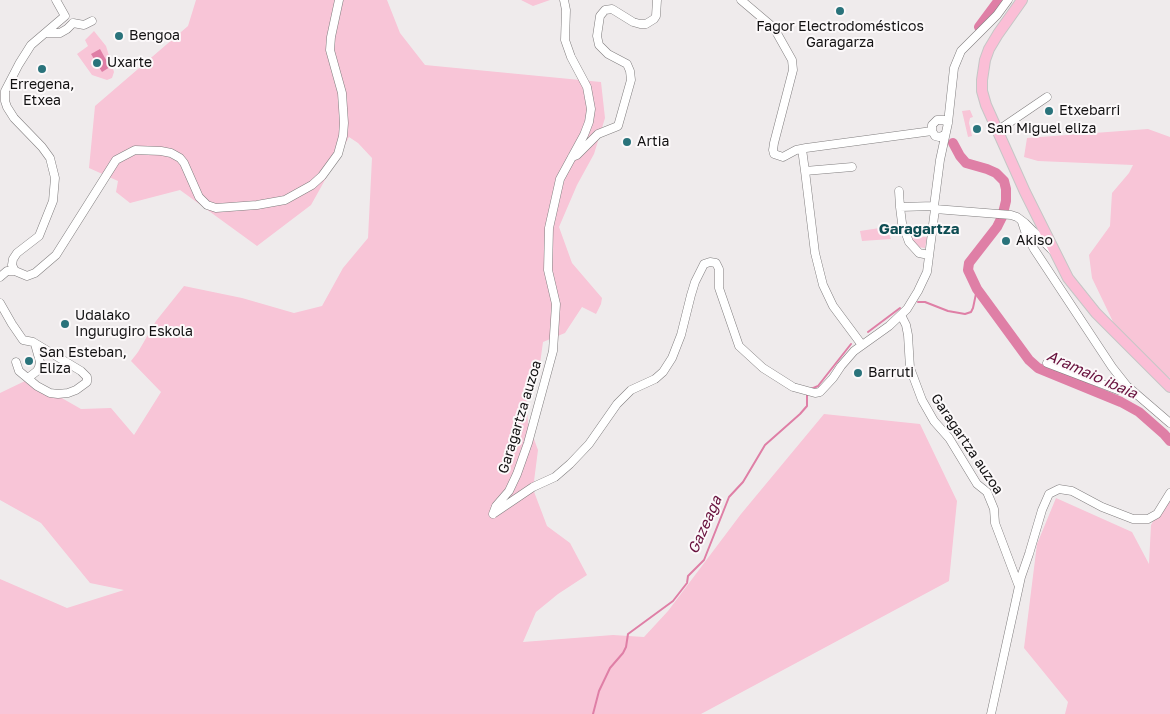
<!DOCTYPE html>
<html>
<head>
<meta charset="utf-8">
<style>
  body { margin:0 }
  canvas { display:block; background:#efebec }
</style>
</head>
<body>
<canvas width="1170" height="714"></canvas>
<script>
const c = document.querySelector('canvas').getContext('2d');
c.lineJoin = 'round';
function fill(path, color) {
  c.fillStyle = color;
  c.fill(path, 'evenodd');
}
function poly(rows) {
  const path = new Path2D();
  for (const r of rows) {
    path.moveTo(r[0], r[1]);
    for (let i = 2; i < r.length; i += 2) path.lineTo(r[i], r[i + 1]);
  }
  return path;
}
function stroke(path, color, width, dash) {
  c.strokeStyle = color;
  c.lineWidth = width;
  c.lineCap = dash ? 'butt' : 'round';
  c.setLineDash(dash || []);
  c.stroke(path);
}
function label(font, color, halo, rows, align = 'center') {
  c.font = font + ' "Golos Text",sans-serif';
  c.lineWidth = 4;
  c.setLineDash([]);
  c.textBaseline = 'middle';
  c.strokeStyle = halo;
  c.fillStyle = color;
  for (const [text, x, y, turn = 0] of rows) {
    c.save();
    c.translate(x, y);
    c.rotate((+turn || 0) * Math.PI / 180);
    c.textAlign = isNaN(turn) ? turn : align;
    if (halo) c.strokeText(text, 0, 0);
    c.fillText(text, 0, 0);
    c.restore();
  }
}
const green = poly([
  [196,0,387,0,400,33,425,65,601,82,605,118,594,154,577,185,559,227,572,263,602,298,601,304,596,314,582,307,565,333,543,342,539,371,526,392,528,423,538,450,533,489,547,526,570,543,587,575,558,594,536,612,523,642,613,635,644,637,668,611,741,514,824,414,920,424,957,501,949,581,701,714,0,714,0,579,67,608,124,590,90,583,41,523,0,500,0,393,25,381,53,393,81,409,111,408,134,435,161,392,131,361,138,352,156,321,184,286,242,298,294,313,322,306,343,268,368,238,372,158,358,143,349,137,311,205,257,246,180,190,130,203,116,192,118,181,89,168,95,106,188,26],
  [521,0,550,0,533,6],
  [94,31,106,46,114,72,112,78,107,80,92,75,77,54,88,46,85,40],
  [970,110,973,117,970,118,969,123,972,136,968,137,962,111],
  [1148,129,1170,137,1170,378,1153,366,1117,330,1092,278,1089,255,1110,226,1112,193,1129,173,1133,165,1038,161,1024,157,1027,138],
  [886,227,891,239,862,241,860,231],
  [912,236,927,237,925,248,917,247,911,237],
  [1170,492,1170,714,1065,714,1068,702,1024,648,1037,544,1056,498,1132,532,1149,564,1151,525]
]);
const water = poly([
  [100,49,110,67,102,72,91,54]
]);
const stream = poly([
  [918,302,925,302,948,311,965,314,971,312,973,308,977,289],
  [868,332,900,308],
  [811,389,818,386,851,344],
  [593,714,599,691,610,668,623,653,626,647,628,634,673,601,687,583,688,576,704,560,729,497,743,482,765,445,800,414,807,406,807,393]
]);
const river = poly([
  [979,27,999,0],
  [953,143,960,156,966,163,987,169,996,173,1004,181,1006,189,1006,201,1002,217,997,227,969,263,968,270,977,289,1029,360,1038,368,1121,402,1139,412,1164,434,1170,441]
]);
const minor = poly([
  [56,0,65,16],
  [741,0,774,28,792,60,793,70,774,143,773,150,774,154,783,157,796,150,806,148,932,131],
  [65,16,31,45,19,64,5,91,5,101,7,107,14,118,42,147,50,158,55,178,53,201,39,236,17,253,13,259,12,265,15,271,27,276,35,273,56,255,116,160,135,150,161,151,171,153,180,158,184,163,199,197,207,205,216,208,257,205,285,200,312,185,322,176,338,154,343,136,344,123,342,93,330,50,331,37,339,0],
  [73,23,84,25,92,21],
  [46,33,60,33,67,29,73,23],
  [997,131,1047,97],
  [945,135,939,137,935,136,932,131,932,125,937,120,944,120,948,123],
  [802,149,805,171,852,167],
  [572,157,577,155,598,134,618,126,631,80,630,71,627,64,608,54,599,45,597,36,600,16,605,10,612,9,633,22,640,24,646,24,654,19,656,16,657,0],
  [805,171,815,253,823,285,833,306,862,345],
  [899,191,900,207],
  [935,209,1011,215,1017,217,1025,223,1052,250],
  [1022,222,1026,234,1034,249,1112,367,1127,386,1170,423],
  [929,255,919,253,909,242,902,223,900,207,934,206],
  [0,277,7,271,15,271],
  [0,303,12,324,23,340,33,342,81,371,87,377,87,382,76,390,68,393,58,394,50,393,37,386,19,371,16,362],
  [901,315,906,325,908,335,910,368,922,400,934,421,949,438,977,484,987,492,994,509,995,523,1018,584],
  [1047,363,1118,390,1127,386],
  [28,378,37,371,39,367,40,362,35,344],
  [493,514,533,487,555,477,570,464,589,444,617,404,631,390,655,379,663,372,672,358,681,335,691,295,695,282,704,264,710,262,716,263,719,269,719,288,739,346,763,368,793,387,815,393,820,392,833,378,841,366,854,351,889,326,907,309,918,291,927,272,935,209,934,206,940,160,948,123,954,68,961,51,997,15,1008,0],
  [493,514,496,506,509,491,517,474,528,443,553,351,556,304,548,270,549,228,560,179,584,135,589,122,591,109,587,87,571,57,565,40,566,10,564,0],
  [991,714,1021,577,1029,554,1042,510,1049,494,1059,489,1072,491,1102,507,1133,519,1148,519,1157,514,1170,493]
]);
const major = poly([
  [1022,0,998,34,989,49,985,60,982,80,982,91,986,105,1025,192,1068,278,1096,313,1170,387]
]);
const markers = [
  [840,11,5,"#2a737b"],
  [119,36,5,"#2a737b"],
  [97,63,5,"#2a737b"],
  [42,69,5,"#2a737b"],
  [1049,111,5,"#2a737b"],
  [977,129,5,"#2a737b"],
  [627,142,5,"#2a737b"],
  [1006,241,5,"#2a737b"],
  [65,324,5,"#2a737b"],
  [29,361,5,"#2a737b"],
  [858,373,5,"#2a737b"]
];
const poiNames = [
  ["Fagor Electrodomésticos",840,27,"center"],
  ["Garagarza",840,43,"center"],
  ["Bengoa",129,36],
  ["Uxarte",107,63],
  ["Erregena,",42,85,"center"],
  ["Etxea",42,101,"center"],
  ["Etxebarri",1059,111],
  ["San Miguel eliza",987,129],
  ["Artia",637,142],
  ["Akiso",1016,241],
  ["Udalako",75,316],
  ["Ingurugiro Eskola",75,332],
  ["San Esteban,",39,353],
  ["Eliza",39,369],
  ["Barruti",868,373]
];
const streetNames = [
  ["Garagartza auzoa",520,417,-73],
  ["Garagartza auzoa",967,444,56]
];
const neighbourhoodNames = [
  ["Garagartza",919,229]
];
const waterNames = [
  ["Aramaio ibaia",1092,375,24],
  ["Gazeaga",705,525,-66]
];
fill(green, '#f8c5d7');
fill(water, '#df7fa6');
stroke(stream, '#df7fa6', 2);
stroke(river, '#df7fa6', 10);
stroke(minor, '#817e7f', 9);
stroke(major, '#c6c6c6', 12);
stroke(minor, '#fff', 8);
stroke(major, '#fbbed6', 10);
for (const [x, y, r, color] of markers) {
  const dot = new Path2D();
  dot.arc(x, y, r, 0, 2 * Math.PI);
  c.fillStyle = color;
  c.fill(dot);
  stroke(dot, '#fcf9fa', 2);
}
label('14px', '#121112', '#fcf9fa', poiNames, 'left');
label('14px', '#121112', '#fcf9fa', streetNames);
label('bold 15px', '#0d4c52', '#fcf9fa', neighbourhoodNames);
label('italic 15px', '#68113d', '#fcf9fa', waterNames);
</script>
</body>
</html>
